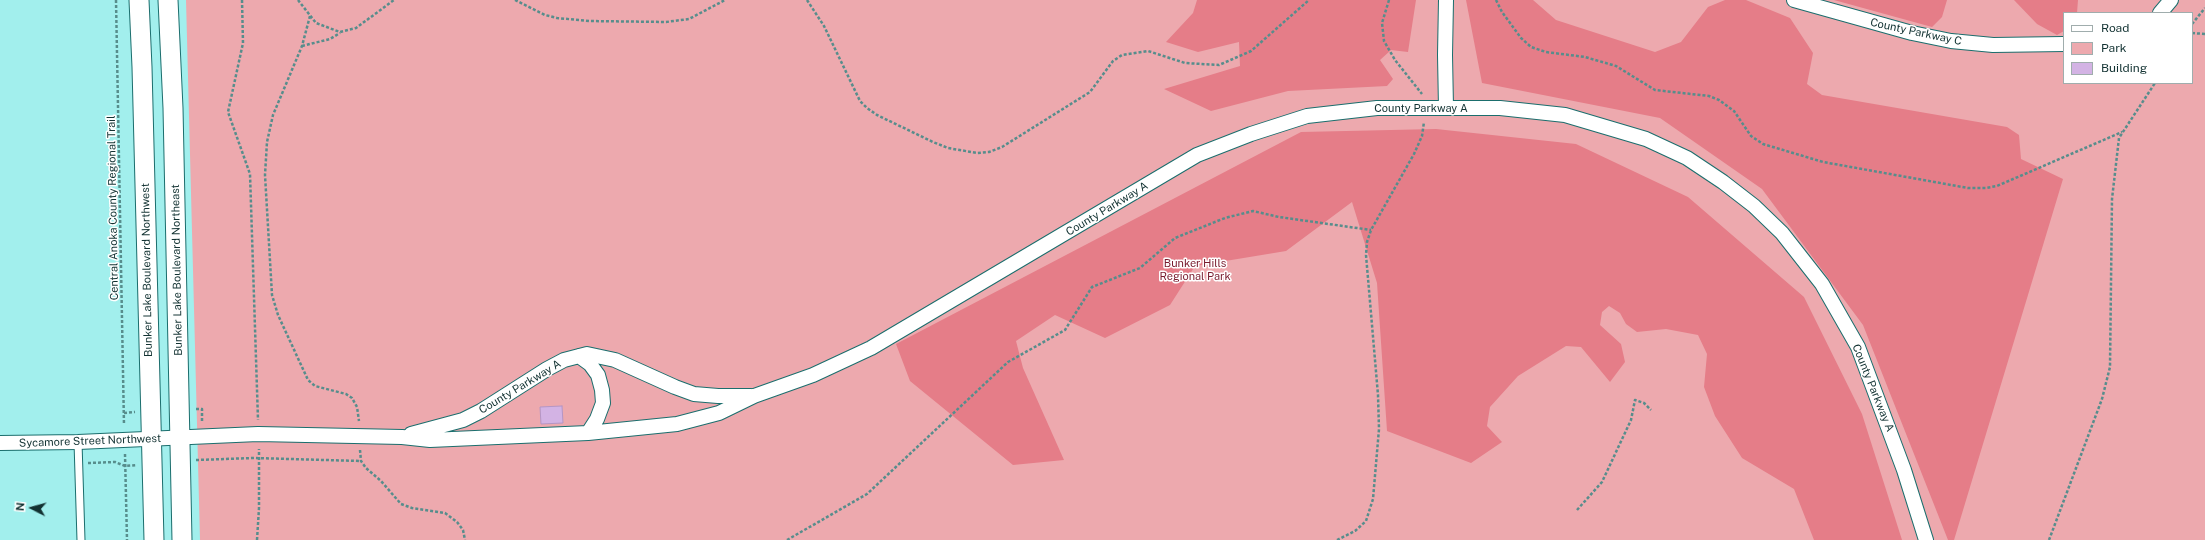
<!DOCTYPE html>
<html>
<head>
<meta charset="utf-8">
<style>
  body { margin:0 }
  #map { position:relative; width:2205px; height:540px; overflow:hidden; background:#a2efed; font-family:"Public Sans",sans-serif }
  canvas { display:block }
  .legend { position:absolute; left:2063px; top:12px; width:130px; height:72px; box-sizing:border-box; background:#fff; border:1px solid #a0adad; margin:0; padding:5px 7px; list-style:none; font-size:12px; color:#123232 }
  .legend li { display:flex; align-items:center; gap:8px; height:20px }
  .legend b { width:20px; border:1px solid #a0adad }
  .north { position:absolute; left:12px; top:488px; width:40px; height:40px; -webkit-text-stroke:3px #fff; paint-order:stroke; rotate:276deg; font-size:11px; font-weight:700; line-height:16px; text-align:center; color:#123232 }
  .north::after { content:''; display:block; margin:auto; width:14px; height:18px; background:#123232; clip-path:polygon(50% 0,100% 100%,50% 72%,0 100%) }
</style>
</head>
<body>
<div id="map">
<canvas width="2205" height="540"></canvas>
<ul class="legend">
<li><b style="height:5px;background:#fff"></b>Road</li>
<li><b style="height:11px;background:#eda9ae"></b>Park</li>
<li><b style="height:11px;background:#d3b3e4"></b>Building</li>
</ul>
<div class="north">N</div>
</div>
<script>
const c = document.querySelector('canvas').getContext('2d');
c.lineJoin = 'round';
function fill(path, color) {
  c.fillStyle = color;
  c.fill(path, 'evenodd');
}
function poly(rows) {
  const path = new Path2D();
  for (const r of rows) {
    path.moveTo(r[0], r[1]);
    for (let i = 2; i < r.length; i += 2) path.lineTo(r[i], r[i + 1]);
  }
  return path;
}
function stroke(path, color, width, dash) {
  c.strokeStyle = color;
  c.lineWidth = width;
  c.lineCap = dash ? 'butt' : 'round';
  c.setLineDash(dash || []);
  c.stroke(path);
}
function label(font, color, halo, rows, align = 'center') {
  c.font = font + ' "Public Sans",sans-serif';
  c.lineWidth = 3;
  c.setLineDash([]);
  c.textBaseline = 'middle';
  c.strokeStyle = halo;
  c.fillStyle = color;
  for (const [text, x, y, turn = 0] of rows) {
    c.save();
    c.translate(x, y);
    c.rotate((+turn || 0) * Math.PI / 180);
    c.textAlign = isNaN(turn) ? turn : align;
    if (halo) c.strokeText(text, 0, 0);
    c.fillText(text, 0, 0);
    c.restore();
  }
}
const green = poly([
  [186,0,2205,0,2205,540,200,540],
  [2064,13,2192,13,2192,83,2064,83]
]);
const forest = poly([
  [1197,0,1416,0,1408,52,1391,50,1380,60,1393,79,1387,86,1288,91,1211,111,1164,89,1240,66,1239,42,1198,52,1166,42,1193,13],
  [1466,0,1533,0,1556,20,1655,52,1681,42,1708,7,1725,0,1746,0,1790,18,1813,53,1807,84,1822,95,2007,127,2019,135,2021,159,2063,179,1954,540,1948,540,1863,325,1762,189,1660,118,1482,83],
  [1834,0,1947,0,1942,17,1932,27],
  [2014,0,2078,0,2077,13,2064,13,2064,31,2057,35,2037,24],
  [1436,129,1576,144,1688,197,1804,297,1862,414,1902,540,1814,540,1794,489,1742,458,1715,416,1704,387,1707,354,1698,335,1666,329,1637,332,1626,324,1620,313,1609,306,1602,312,1600,325,1621,344,1625,362,1610,382,1581,347,1566,346,1518,376,1490,407,1487,426,1502,442,1471,463,1387,431,1377,283,1352,202,1286,251,1195,266,1170,305,1105,338,1055,315,1016,341,1023,368,1064,460,1013,465,910,381,896,344,1301,132]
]);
const building = poly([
  [562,406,563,423,541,424,540,407,562,406]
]);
const path = poly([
  [116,0,124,425],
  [242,0,243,43,228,112,250,174,258,420],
  [298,0,316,23,340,32,356,28,394,0],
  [515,0,545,15,557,18,589,21,666,22,689,19,725,0],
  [807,0,824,26,860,101,867,108,877,115,933,142,948,148,977,153,989,152,1002,147,1090,92,1113,61,1122,55,1148,51,1185,63,1219,65,1251,51,1309,0],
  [1389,0,1382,23,1384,41,1395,60,1422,94],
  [1496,0,1502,12,1521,38,1531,47,1546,52,1585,57,1616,66,1655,90,1709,96,1719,100,1734,111,1751,136,1763,144,1823,162,1968,188,1986,188,1997,186,2122,132],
  [310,16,302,46,273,115,267,142,265,175,272,295,278,315,308,380,315,386,346,394,352,398,357,407,359,421],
  [2192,24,2205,8],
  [2192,33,2205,34],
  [302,46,330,39,340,33],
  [196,409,202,409,202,422],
  [124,413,135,412],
  [360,450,361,461,366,468,381,481,401,504,412,508,445,513,457,522,463,530,465,540],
  [125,454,127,540],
  [196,460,254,458,361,461],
  [88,463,115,462,125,466,137,465],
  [1577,510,1602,482,1631,420,1635,400,1644,403,1651,410],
  [257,540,259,508,259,449],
  [787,540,867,494,1008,362,1065,330,1092,287,1140,268,1175,238,1225,218,1253,211,1279,217,1371,230],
  [1337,540,1355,531,1366,521,1373,499,1379,429,1378,395,1366,255,1367,242,1371,230,1414,154,1422,136,1424,122],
  [2049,540,2102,399,2110,367,2112,199,2119,138,2155,83]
]);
const lane = poly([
  [78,442,81,540]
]);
const street = poly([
  [1446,0,1445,55,1446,108],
  [1794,0,1912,33,1951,41,1993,45,2064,44],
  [2160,13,2171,0],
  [579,356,590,364,598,375,602,390,603,403,597,419,588,433],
  [411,434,463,420,481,411,547,369,564,360,587,354,615,360,675,387,694,394,718,396,751,396],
  [0,443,78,442,258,434,402,437,430,440,588,433,677,424,719,413,754,396,813,375,871,348,1197,155,1251,134,1307,116,1377,108,1500,108,1565,115,1646,139,1687,158,1723,182,1754,206,1782,233,1822,284,1858,347,1904,470,1926,540]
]);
const secondary = poly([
  [139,0,142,67,154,540],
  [168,0,173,108,182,540]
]);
const streetNames = [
  ["County Parkway C",1916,32,12],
  ["County Parkway A",1421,109],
  ["Central Anoka County Regional Trail",113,208,-91],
  ["County Parkway A",1107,209,-31],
  ["Bunker Lake Boulevard Northwest",147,270,-91],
  ["Bunker Lake Boulevard Northeast",177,270,-91],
  ["County Parkway A",520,387,-31],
  ["County Parkway A",1873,388,68],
  ["Sycamore Street Northwest",90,441,-2]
];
const parkNames = [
  ["Bunker Hills",1195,264],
  ["Regional Park",1195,277]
];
fill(green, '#eda9ae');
fill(forest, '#e57d88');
fill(building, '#d3b3e4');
stroke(building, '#b596c5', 1);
stroke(lane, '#1b6e6d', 9);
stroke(street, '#1b6e6d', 16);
stroke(secondary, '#1b6e6d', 21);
stroke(path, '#578d8c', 2.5, [3, 2]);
stroke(lane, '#fff', 7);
stroke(street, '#fff', 14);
stroke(secondary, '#fff', 19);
label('11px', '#123232', '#fff', streetNames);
label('11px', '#791b2e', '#fff', parkNames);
</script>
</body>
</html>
